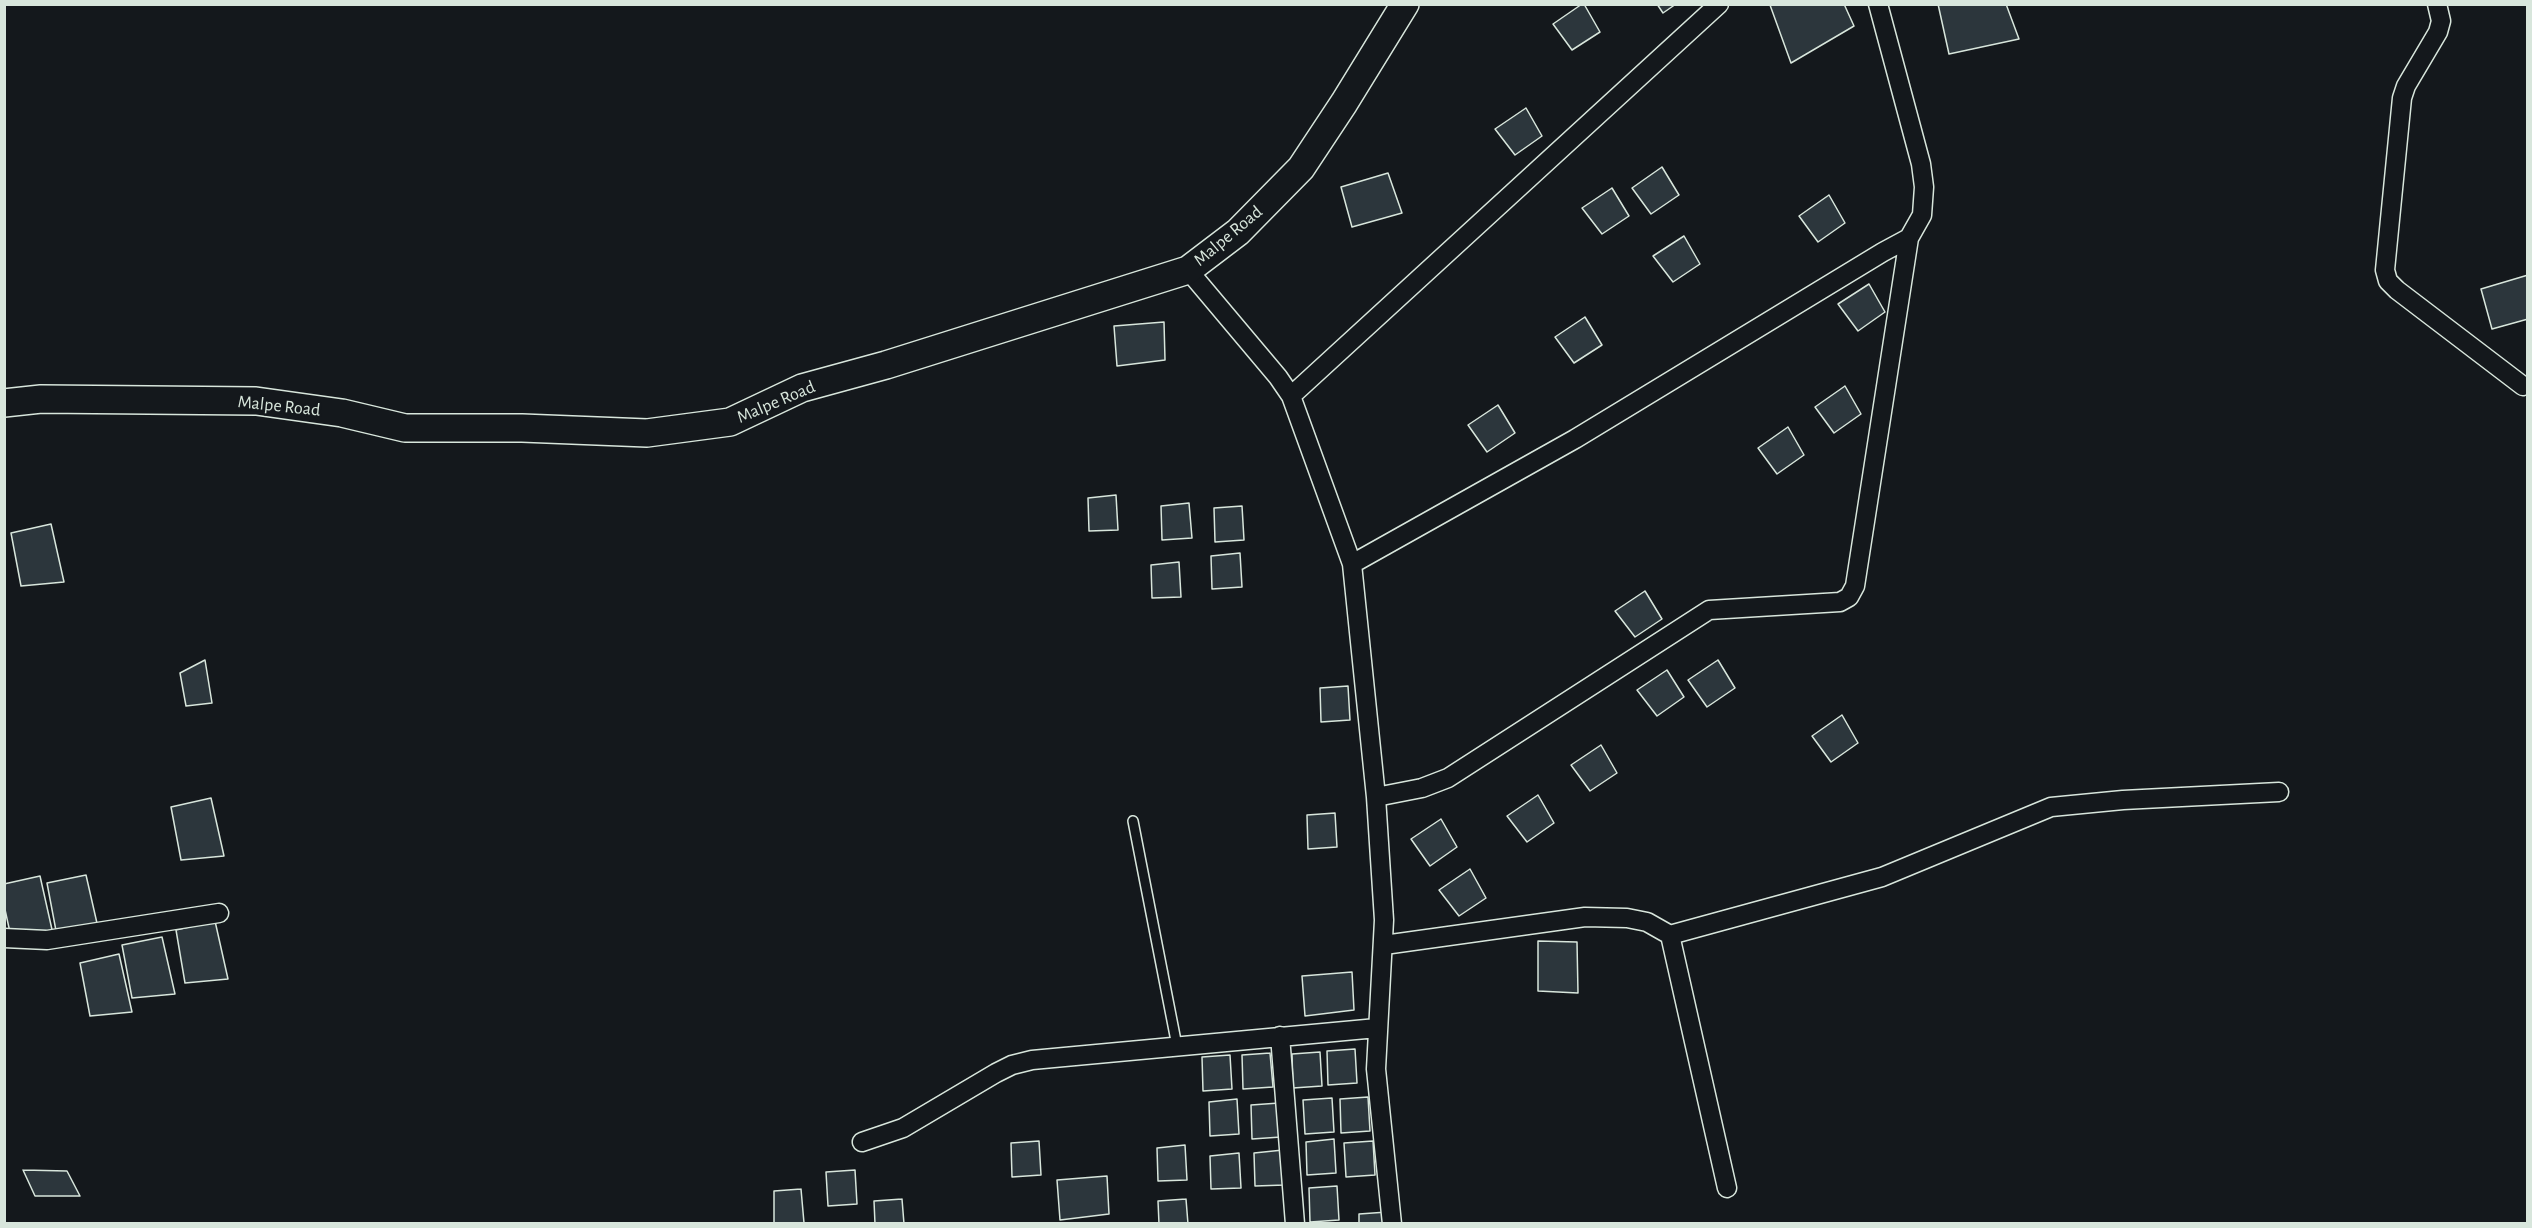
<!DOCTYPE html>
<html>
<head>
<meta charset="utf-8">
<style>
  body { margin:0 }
  #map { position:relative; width:2532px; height:1228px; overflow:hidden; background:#14181c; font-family:"Alegreya Sans",sans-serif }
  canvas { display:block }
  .frame { position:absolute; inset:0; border:6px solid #d8e6dc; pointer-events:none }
</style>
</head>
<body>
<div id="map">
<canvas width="2532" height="1228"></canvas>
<div class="frame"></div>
</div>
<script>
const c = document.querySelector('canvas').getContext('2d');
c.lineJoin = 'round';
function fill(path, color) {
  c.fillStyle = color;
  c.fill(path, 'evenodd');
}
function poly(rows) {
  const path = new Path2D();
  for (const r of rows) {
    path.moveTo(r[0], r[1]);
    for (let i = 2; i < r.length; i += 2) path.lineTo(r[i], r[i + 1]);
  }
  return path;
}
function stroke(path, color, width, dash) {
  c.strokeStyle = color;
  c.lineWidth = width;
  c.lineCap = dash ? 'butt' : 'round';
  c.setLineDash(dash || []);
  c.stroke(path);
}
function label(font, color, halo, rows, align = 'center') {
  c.font = font + ' "Alegreya Sans",sans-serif';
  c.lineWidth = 4.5;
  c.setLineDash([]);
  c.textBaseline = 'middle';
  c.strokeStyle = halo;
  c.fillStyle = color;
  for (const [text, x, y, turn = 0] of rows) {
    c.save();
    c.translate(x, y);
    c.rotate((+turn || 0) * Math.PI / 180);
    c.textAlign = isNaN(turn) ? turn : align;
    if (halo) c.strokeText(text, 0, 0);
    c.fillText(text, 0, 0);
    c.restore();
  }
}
const building = poly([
  [1582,4,1584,4,1600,32,1572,50,1553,24,1582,4],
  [1657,4,1676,4,1663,13,1657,4],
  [1844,4,1854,26,1791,63,1770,5,1844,4],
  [1938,4,2006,4,2019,39,1949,54,1938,4],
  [1526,108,1542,136,1515,155,1495,129,1526,108],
  [1662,167,1679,195,1651,214,1632,188,1662,167],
  [1388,173,1402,213,1352,227,1341,187,1388,173],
  [1612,188,1629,216,1602,234,1582,208,1612,188],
  [1829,195,1845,223,1818,242,1799,216,1829,195],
  [1684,236,1700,264,1673,282,1653,256,1684,236],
  [2528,275,2528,319,2492,329,2481,289,2528,275],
  [1869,284,1885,312,1858,331,1838,304,1869,284],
  [1585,317,1602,345,1574,363,1555,337,1585,317],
  [1164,322,1165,360,1117,366,1114,326,1164,322],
  [1845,386,1861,414,1834,433,1815,407,1845,386],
  [1498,405,1515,433,1487,452,1468,425,1498,405],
  [1788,427,1804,455,1777,474,1758,448,1788,427],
  [1116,495,1118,530,1089,531,1088,498,1116,495],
  [1189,503,1192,538,1162,540,1161,506,1189,503],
  [1242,506,1244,540,1215,542,1214,508,1242,506],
  [51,524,64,582,21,586,11,533,51,524],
  [1240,553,1242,587,1212,589,1211,556,1240,553],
  [1179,562,1181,597,1152,598,1151,565,1179,562],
  [1645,591,1662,619,1635,637,1615,611,1645,591],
  [205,660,212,703,186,706,180,673,205,660],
  [1718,660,1735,688,1707,707,1688,680,1718,660],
  [1667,670,1684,697,1657,716,1637,690,1667,670],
  [1348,686,1350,720,1321,722,1320,688,1348,686],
  [1842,715,1858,743,1831,762,1812,736,1842,715],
  [1601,745,1617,773,1590,791,1571,765,1601,745],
  [1538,795,1554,823,1527,842,1507,816,1538,795],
  [211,798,224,856,181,860,171,807,211,798],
  [1335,813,1337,847,1308,849,1307,815,1335,813],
  [1441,819,1457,847,1430,866,1411,839,1441,819],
  [1470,869,1486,898,1459,916,1439,890,1470,869],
  [86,875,99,932,57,936,47,883,86,875],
  [40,876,53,934,11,937,4,905,4,884,40,876],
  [215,921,228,979,185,983,176,930,215,921],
  [162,937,175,994,132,998,122,945,162,937],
  [1538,941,1577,942,1578,993,1538,991,1538,941],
  [119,954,132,1012,90,1016,80,963,119,954],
  [1352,972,1354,1010,1305,1016,1302,976,1352,972],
  [1355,1049,1357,1083,1328,1085,1327,1051,1355,1049],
  [1320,1052,1322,1086,1293,1088,1292,1054,1320,1052],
  [1270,1053,1273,1087,1243,1089,1242,1055,1270,1053],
  [1230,1055,1232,1089,1203,1091,1202,1057,1230,1055],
  [1368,1097,1370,1131,1341,1133,1340,1099,1368,1097],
  [1332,1098,1334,1132,1305,1134,1303,1100,1332,1098],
  [1237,1099,1239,1134,1210,1136,1209,1102,1237,1099],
  [1279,1103,1281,1137,1252,1139,1251,1105,1279,1103],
  [1334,1139,1336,1173,1307,1175,1306,1142,1334,1139],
  [1039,1141,1041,1175,1012,1177,1011,1143,1039,1141],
  [1373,1141,1375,1175,1346,1177,1344,1143,1373,1141],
  [1185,1145,1187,1180,1158,1181,1157,1148,1185,1145],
  [1283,1150,1285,1185,1255,1186,1254,1153,1283,1150],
  [1239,1153,1241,1188,1211,1189,1210,1156,1239,1153],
  [23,1170,67,1171,80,1196,35,1196,23,1170],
  [855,1170,857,1204,828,1206,826,1172,855,1170],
  [1107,1176,1109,1214,1060,1220,1057,1180,1107,1176],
  [1337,1186,1339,1220,1310,1222,1309,1188,1337,1186],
  [801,1189,804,1223,774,1224,774,1191,801,1189],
  [902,1199,904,1224,875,1224,874,1201,902,1199],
  [1186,1199,1188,1224,1159,1224,1158,1201,1186,1199],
  [1387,1212,1388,1224,1359,1224,1359,1214,1387,1212]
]);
const lane = poly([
  [1133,821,1177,1046]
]);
const street = poly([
  [2437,4,2441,21,2438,32,2406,86,2402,98,2385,270,2388,281,2397,290,2523,386],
  [1188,270,1278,377,1291,396,1352,564,1376,797,1384,920,1376,1069,1392,1224],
  [1291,396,1719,4],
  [1352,564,1575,439,1883,252,1909,238,1922,215,1924,187,1921,164,1878,4],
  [1376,797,1422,788,1448,778,1709,610,1840,602,1849,597,1855,586,1909,238],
  [1670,935,1882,877,2051,807,2123,800,2279,792],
  [4,938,47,940,219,913],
  [1384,945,1585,917,1627,918,1647,922,1670,935,1727,1188],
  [1280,1036,1295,1224],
  [862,1142,903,1128,996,1073,1012,1065,1032,1060,1377,1028]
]);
const secondary = poly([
  [4,403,41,399,256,401,342,413,405,428,522,428,647,433,730,422,802,388,886,365,1188,270,1238,232,1301,168,1344,103,1405,4]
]);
const streetNames = [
  ["Malpe Road",1228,236,-40],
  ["Malpe Road",776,402,-23],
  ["Malpe Road",279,406,6]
];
fill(building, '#2c363c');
stroke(building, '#d8e6dc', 1.5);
stroke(lane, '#d8e6dc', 12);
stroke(street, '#d8e6dc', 21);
stroke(secondary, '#d8e6dc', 30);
stroke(lane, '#14181c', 9);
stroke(street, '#14181c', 18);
stroke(secondary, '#14181c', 27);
label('18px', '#d8e6dc', '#14181c', streetNames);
</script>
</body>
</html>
